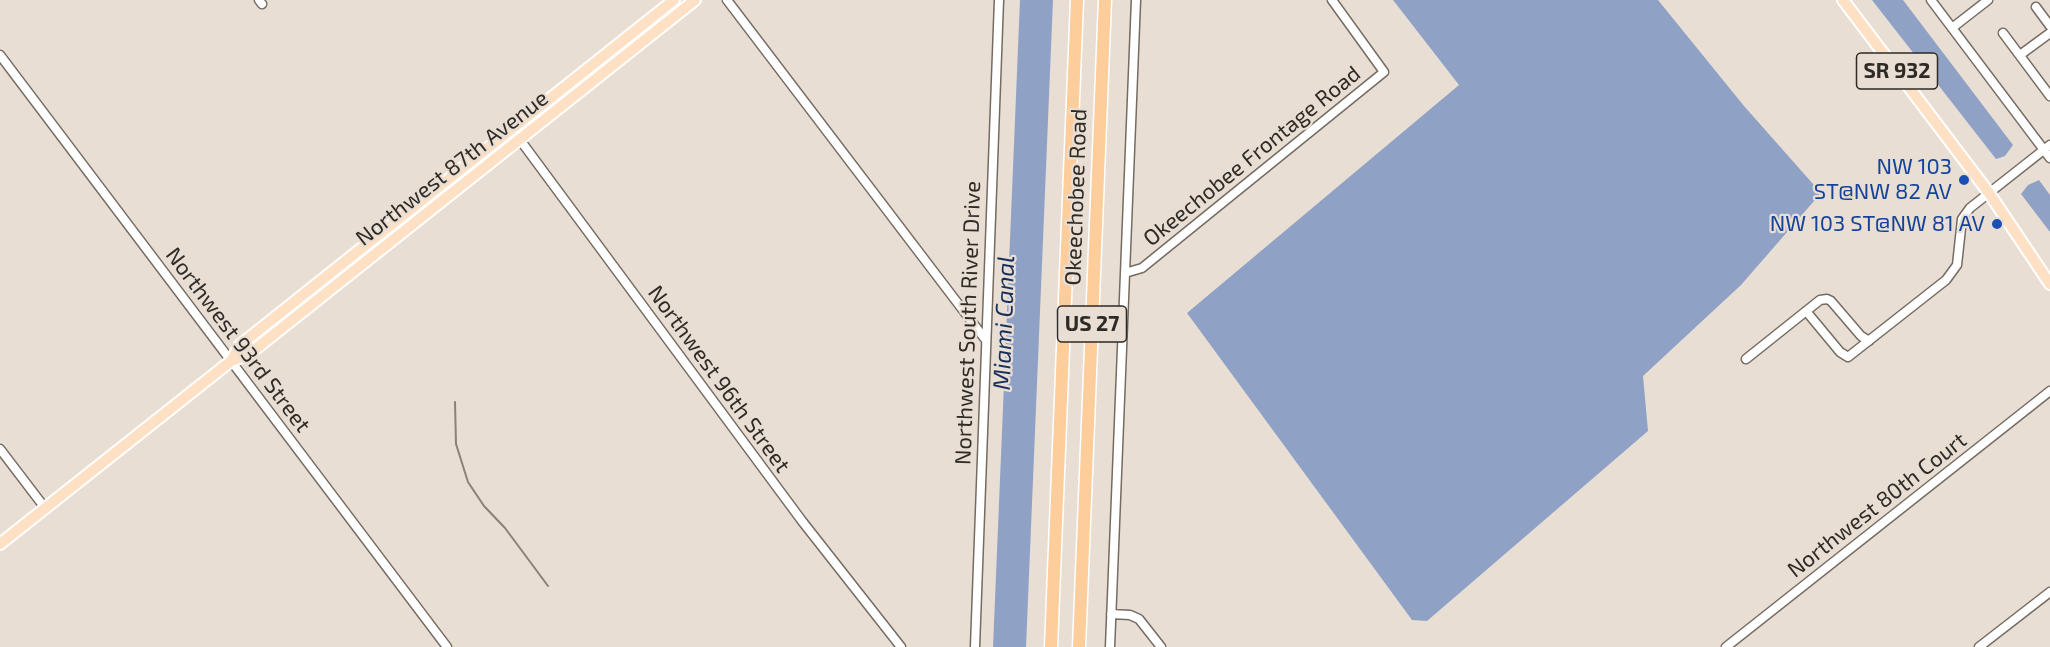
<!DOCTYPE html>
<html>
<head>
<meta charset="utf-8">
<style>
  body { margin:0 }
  canvas { display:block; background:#e8ded3 }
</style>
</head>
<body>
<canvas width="2050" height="647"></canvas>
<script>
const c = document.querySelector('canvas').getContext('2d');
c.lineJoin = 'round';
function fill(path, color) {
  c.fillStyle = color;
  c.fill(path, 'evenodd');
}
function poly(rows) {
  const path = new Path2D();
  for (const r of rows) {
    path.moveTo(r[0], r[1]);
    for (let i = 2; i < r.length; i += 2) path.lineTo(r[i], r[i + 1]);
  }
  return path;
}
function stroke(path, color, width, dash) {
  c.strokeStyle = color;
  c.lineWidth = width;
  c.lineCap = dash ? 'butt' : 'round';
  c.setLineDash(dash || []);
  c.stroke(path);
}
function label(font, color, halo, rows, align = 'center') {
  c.font = font + ' "Exo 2",sans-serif';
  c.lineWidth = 4.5;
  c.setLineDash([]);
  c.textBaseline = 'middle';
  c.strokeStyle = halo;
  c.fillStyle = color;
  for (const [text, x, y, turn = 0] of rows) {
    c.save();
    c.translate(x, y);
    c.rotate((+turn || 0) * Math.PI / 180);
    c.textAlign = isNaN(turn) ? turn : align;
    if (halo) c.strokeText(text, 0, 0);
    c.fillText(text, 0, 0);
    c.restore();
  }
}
const water = poly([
  [1020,0,1053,0,1026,647,993,647],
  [1393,0,1658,0,1744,106,1821,193,1741,285,1643,376,1648,431,1427,621,1412,620,1187,313,1459,85],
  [1872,0,1903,0,2013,145,2005,156,1996,159],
  [2039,180,2050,195,2050,232,2021,194,2028,185]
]);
const minor = poly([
  [259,0,262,4],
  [727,0,985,339],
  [1931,0,2050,158],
  [2036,7,2050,26],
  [1952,28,1988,0],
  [2003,33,2050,96],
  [0,55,447,647],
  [2020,55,2050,33],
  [512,129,802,521,901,647],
  [1125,273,1142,268,1384,72,1332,0],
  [1806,311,1840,352,1848,357,1946,280,1957,265,1962,219,1970,208,2050,145],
  [1746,359,1820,300,1827,299,1831,301,1861,336,1869,341],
  [0,449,45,508],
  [1111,614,1130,615,1139,619,1161,647],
  [975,647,999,0],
  [1110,647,1136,0],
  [1726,647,2050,391],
  [1979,647,2050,592]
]);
const major = poly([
  [1843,0,1989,193,2050,284],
  [231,361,240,345,674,0],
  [0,544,231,361,248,355,695,0]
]);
const highway = poly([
  [1051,647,1077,0],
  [1079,647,1105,0]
]);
const rail = poly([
  [455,402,456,444,468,482,484,506,505,528,548,586]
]);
const markers = [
  [1964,180,6,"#1a4fb4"],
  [1997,224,6,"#1a4fb4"]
];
const shields = [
  [1897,71,81],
  [1092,324,69]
];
const shieldNames = [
  ["SR 932",1897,71],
  ["US 27",1092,324]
];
const streetNames = [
  ["Okeechobee Frontage Road",1252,156,-39],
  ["Northwest 87th Avenue",452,168,-38],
  ["Okeechobee Road",1076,197,-88],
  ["Northwest South River Drive",968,323,-88],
  ["Northwest 93rd Street",238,340,53],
  ["Northwest 96th Street",719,379,54],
  ["Northwest 80th Court",1877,505,-38]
];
const transitNames = [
  ["NW 103",1952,167],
  ["ST@NW 82 AV",1952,192],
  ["NW 103 ST@NW 81 AV",1985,224]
];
const waterNames = [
  ["Miami Canal",1004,323,-88]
];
fill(water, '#8fa2c6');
stroke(minor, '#746b62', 11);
stroke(major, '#fff', 14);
stroke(highway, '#fff', 15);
stroke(minor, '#fff', 8);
stroke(major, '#fee1c4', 10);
stroke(highway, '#fdcd9c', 12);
stroke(rail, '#89827b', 2);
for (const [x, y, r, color] of markers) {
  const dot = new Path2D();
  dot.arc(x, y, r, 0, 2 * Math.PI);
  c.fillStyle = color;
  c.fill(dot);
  stroke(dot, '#e8ded3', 2);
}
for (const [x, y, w] of shields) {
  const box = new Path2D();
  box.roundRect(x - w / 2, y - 18, w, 36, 4.5);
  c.fillStyle = '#e8ded3';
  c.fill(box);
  stroke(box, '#2e2a26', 1.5);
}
label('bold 21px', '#2e2a26', null, shieldNames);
label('22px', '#2e2a26', '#e8ded3', streetNames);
label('22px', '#164399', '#e8ded3', transitNames, 'right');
label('italic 24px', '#182f5d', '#e8ded3', waterNames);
</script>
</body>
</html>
